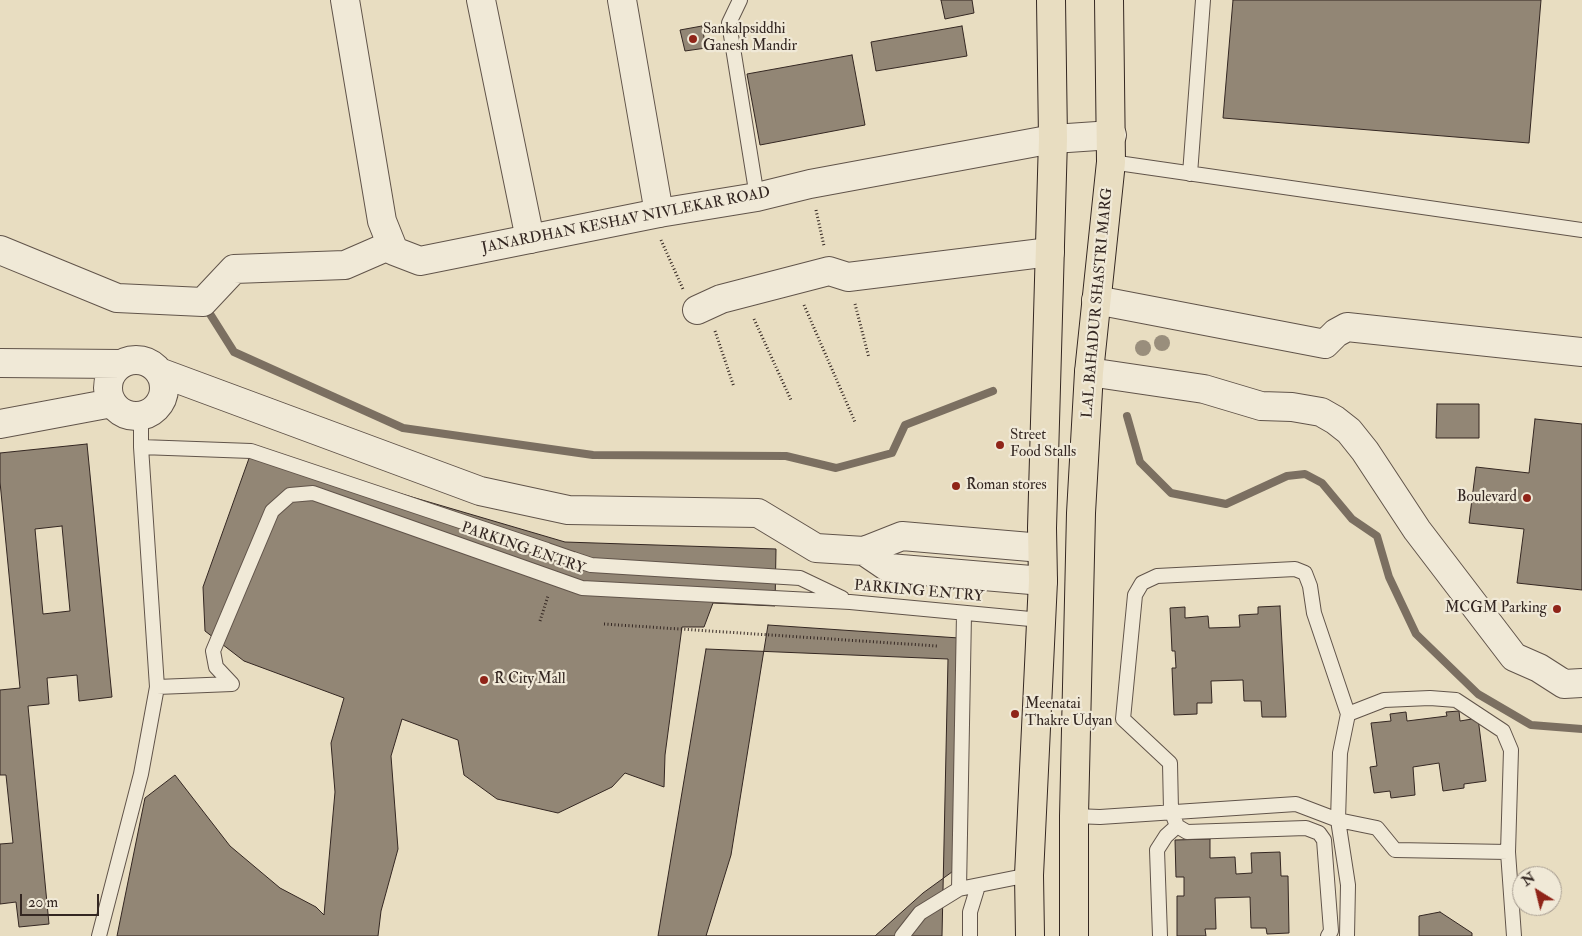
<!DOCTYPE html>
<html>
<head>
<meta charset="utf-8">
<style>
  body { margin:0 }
  #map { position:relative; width:1582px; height:936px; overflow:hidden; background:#e8ddc1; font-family:"IM FELL Double Pica",serif }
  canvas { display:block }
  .north { position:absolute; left:1512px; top:866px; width:50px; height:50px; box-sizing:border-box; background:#f0e9d7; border:1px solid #a59b8f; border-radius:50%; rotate:324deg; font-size:14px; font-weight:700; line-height:20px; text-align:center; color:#342722 }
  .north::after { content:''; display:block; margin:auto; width:18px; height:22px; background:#8f2418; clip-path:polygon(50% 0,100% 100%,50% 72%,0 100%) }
  .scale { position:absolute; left:20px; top:894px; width:79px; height:22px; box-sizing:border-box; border:2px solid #342722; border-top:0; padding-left:6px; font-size:15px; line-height:18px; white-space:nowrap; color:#342722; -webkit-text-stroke:4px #f0e9d7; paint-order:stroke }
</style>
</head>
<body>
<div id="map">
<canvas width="1582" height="936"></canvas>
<div class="north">N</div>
<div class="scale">20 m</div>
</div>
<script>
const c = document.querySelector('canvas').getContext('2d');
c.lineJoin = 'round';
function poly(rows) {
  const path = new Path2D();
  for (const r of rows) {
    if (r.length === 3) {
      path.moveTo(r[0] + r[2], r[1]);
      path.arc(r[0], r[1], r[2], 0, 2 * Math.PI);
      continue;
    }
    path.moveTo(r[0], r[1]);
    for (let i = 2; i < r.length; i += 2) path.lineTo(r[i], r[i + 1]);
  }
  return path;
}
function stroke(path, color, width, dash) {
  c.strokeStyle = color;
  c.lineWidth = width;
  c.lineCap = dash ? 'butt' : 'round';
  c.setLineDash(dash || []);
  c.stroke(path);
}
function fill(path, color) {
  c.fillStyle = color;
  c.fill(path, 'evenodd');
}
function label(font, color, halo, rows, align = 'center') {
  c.font = font + ' "IM FELL Double Pica",serif';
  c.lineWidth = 4.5;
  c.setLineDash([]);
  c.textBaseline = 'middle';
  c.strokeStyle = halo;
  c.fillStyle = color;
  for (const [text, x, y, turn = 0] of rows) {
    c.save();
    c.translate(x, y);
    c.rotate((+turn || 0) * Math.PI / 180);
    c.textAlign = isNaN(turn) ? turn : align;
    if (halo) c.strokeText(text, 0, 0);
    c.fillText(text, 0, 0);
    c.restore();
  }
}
const stream = poly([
  [205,306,234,352,403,428,593,455,786,456,836,468,892,453,905,425,993,391],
  [1127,416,1140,462,1171,493,1226,504,1287,476,1305,474,1322,483,1352,519,1377,536,1389,577,1416,634,1478,694,1531,725,1582,729]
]);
const building = poly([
  [941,0,972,0,974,13,945,19,941,0],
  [1233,0,1541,0,1529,143,1223,118,1233,0],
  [702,26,706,48,685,51,680,30,702,26],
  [962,26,967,56,876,71,871,42,962,26],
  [852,55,865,125,760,145,747,74,852,55],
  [1437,404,1479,404,1479,438,1436,438,1437,404],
  [1535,419,1582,424,1582,590,1517,583,1524,529,1469,523,1476,467,1529,473,1535,419],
  [87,444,112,697,79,701,77,675,47,678,49,704,28,706,49,924,19,927,16,902,0,904,0,844,13,843,6,775,0,775,0,690,20,688,0,482,0,453,87,444],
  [62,526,70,611,43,614,35,529,62,526],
  [252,450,565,542,776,549,775,606,713,603,704,627,682,627,665,755,664,787,625,773,612,787,558,813,497,799,464,775,458,740,402,719,391,756,398,849,381,911,378,936,117,936,145,798,175,775,230,846,280,888,316,907,324,915,335,792,331,743,344,698,244,661,205,631,203,587,252,450],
  [1280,606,1286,717,1262,717,1261,701,1244,701,1243,680,1211,681,1212,703,1197,703,1197,714,1174,715,1172,668,1176,668,1175,651,1172,651,1170,608,1185,607,1185,618,1208,616,1209,628,1240,627,1239,615,1258,614,1258,607,1280,606],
  [768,625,959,638,956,869,923,893,875,936,706,936,731,855,768,625],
  [706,649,948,659,942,936,658,936,706,649],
  [1459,711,1460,721,1478,718,1486,781,1464,784,1464,788,1443,791,1439,763,1413,767,1415,795,1391,798,1390,791,1374,793,1370,767,1377,766,1371,723,1391,721,1390,714,1406,712,1407,721,1447,716,1446,712,1459,711],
  [1210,839,1210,858,1235,857,1236,874,1252,873,1251,853,1280,852,1281,876,1288,876,1289,933,1267,934,1266,928,1251,928,1250,897,1215,898,1216,929,1205,929,1206,936,1177,936,1177,896,1184,896,1184,877,1176,877,1175,840,1210,839],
  [1440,912,1472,933,1472,936,1419,936,1419,916,1440,912]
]);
const path = poly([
  [816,210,824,246],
  [661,240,683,289],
  [855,304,869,358],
  [804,305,855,422],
  [754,319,791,400],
  [715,331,734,387],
  [540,621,548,596],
  [604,624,937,646]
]);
const service = poly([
  [740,0,729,23,757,197],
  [1111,162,1582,230],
  [1190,174,1203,0],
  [141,447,251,451,547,550],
  [573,559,591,565,800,578,842,598],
  [157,687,232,684,216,667,213,651,272,511,290,495,313,493,582,588,850,602,1041,620],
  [1074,816,1100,817,1296,804,1338,820,1377,828,1395,850,1508,852],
  [959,889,964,614],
  [99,936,141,774,157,687,141,447,141,415],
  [902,936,920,913,959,889,1029,875],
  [970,936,970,912,978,886],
  [1160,936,1157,850,1166,836,1177,826],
  [1328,936,1331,931,1324,840,1319,833,1306,828,1187,832,1177,826,1171,810,1170,763,1123,719,1135,595,1142,583,1157,576,1295,569,1305,573,1310,586,1314,613,1348,714],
  [1347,936,1348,885,1338,820,1340,753,1348,714,1384,700,1430,698,1456,700,1503,731,1511,750,1508,852,1514,936]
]);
const minor = poly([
  [481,0,530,239],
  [622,0,659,213],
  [0,250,117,298,203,302,234,269,345,265,391,245],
  [1096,300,1325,344,1336,333,1347,327,1582,352],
  [697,310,721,299,829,271,848,277,1050,252],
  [136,388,28],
  [0,363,121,364],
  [159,372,480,491,568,510,758,513,816,548,864,551,902,536,1042,548],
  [1089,372,1204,389,1261,406,1292,407,1321,412,1335,420,1349,431,1365,451,1417,530,1514,657,1539,668,1564,684,1582,683],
  [0,424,112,403],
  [864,551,889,568,1043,581]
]);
const tertiary = poly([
  [345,0,382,221,394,251,420,261,659,213,757,197,810,184,1053,139,1112,135]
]);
const primary = poly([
  [1030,936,1029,875,1043,581,1042,528,1053,139,1051,0],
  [1074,936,1074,816,1081,513,1089,372,1111,162,1109,0]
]);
const serviceBridge = poly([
  [547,550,573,559]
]);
const trees = [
  [1162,343],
  [1143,348]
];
const markers = [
  [693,39,5,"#8f2418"],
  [1000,445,5,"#8f2418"],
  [956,486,5,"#8f2418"],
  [1527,498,5,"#8f2418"],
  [1557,609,5,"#8f2418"],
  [484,680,5,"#8f2418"],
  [1015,714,5,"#8f2418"]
];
const poiNames = [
  ["Sankalpsiddhi",703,30],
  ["Ganesh Mandir",703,47],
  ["Street",1010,436],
  ["Food Stalls",1010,453],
  ["Roman stores",966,486],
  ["Boulevard",1517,498,"right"],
  ["MCGM Parking",1547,609,"right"],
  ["R City Mall",494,680],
  ["Meenatai",1025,705],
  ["Thakre Udyan",1025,722]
];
const streetNames = [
  ["JANARDHAN KESHAV NIVLEKAR ROAD",626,221,-11],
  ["LAL BAHADUR SHASTRI MARG",1098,303,-85],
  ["PARKING ENTRY",523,549,19],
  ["PARKING ENTRY",919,592,5]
];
stroke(stream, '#7b6f61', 8);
fill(building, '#928675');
stroke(building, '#342722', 1);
stroke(service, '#61544a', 16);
stroke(minor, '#61544a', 30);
stroke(tertiary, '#61544a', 30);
stroke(primary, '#342722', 30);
stroke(path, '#342722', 3, [1, 2.5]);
stroke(service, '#f0e9d7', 14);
stroke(minor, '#f0e9d7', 28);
stroke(tertiary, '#f0e9d7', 28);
stroke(primary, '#e8ddc1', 28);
stroke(serviceBridge, '#61544a', 16, []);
stroke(serviceBridge, '#f0e9d7', 14);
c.fillStyle = '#998e7c';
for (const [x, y] of trees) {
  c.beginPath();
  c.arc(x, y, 8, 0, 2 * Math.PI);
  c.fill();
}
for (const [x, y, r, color] of markers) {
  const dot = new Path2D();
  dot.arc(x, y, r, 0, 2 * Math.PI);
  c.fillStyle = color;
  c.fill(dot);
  stroke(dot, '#f0e9d7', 2);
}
label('15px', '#342722', '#f0e9d7', poiNames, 'left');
label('15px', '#342722', '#f0e9d7', streetNames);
</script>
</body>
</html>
